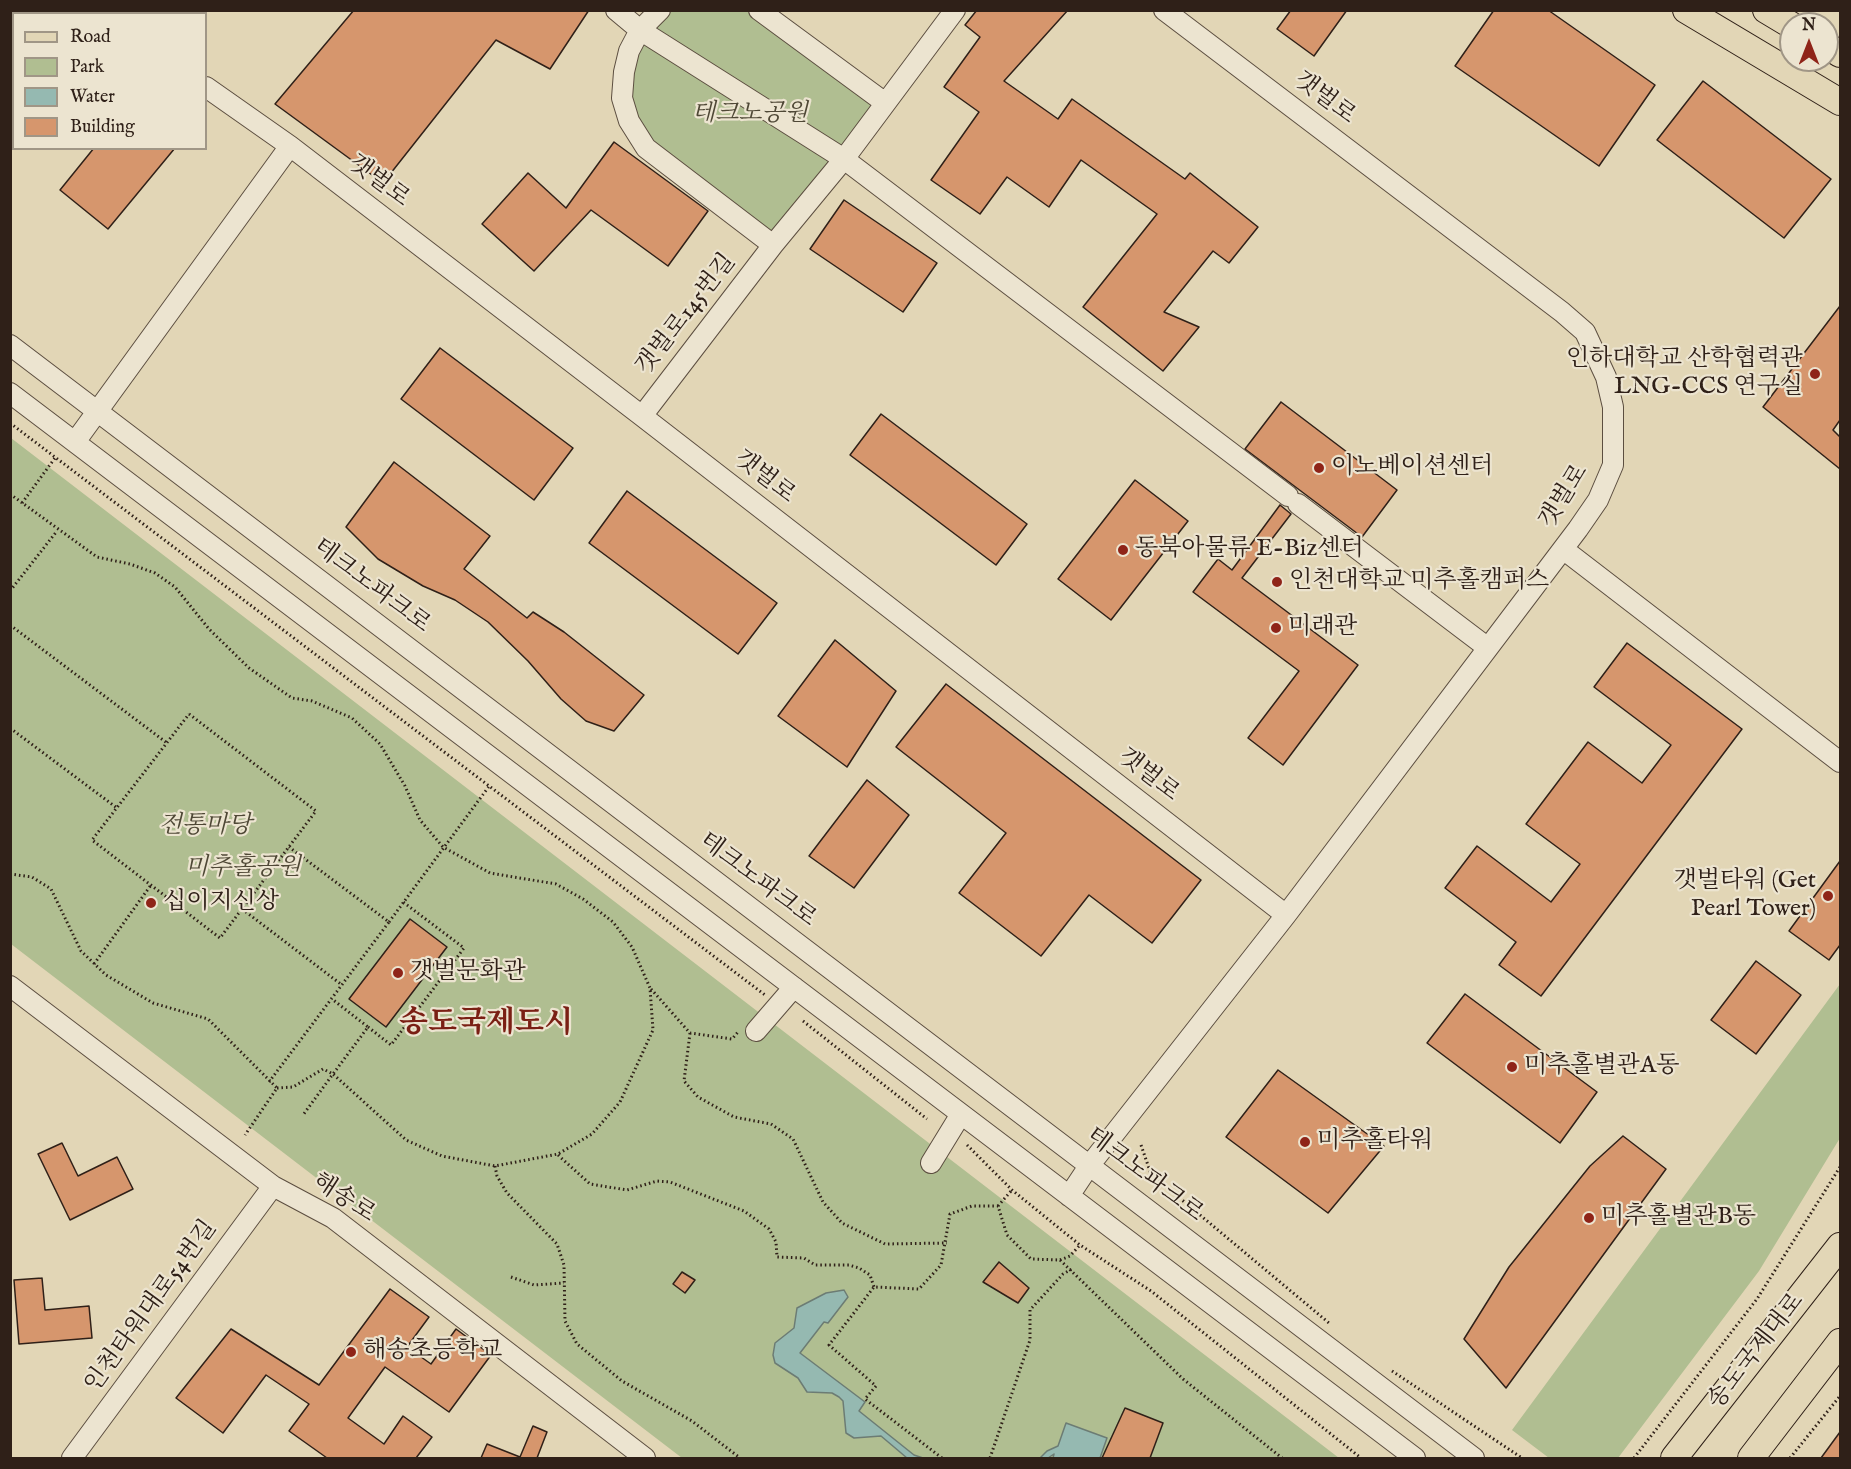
<!DOCTYPE html>
<html>
<head>
<meta charset="utf-8">
<style>
  body { margin:0 }
  #map { position:relative; width:1851px; height:1469px; overflow:hidden; background:#e2d6b6; font-family:"IM FELL English",serif }
  canvas { display:block }
  .frame { position:absolute; inset:0; border:12px solid #2f2018; pointer-events:none }
  .legend { position:absolute; left:12px; top:12px; width:195px; height:138px; box-sizing:border-box; background:#ece4d0; border:2px solid #a09686; margin:0; padding:8px 10px; list-style:none; font-size:18px; color:#2f2018 }
  .legend li { display:flex; align-items:center; gap:12px; height:30px }
  .legend b { width:30px; border:2px solid #a09686 }
  .north { position:absolute; left:1779px; top:12px; width:60px; height:60px; box-sizing:border-box; background:#ece4d0; border:2px solid #a09686; border-radius:50%; rotate:0deg; font-size:16px; font-weight:700; line-height:24px; text-align:center; color:#2f2018 }
  .north::after { content:''; display:block; margin:auto; width:21px; height:27px; background:#8f2418; clip-path:polygon(50% 0,100% 100%,50% 72%,0 100%) }
</style>
</head>
<body>
<div id="map">
<canvas width="1851" height="1469"></canvas>
<div class="frame"></div>
<ul class="legend">
<li><b style="height:8px;background:#e2d6b6"></b>Road</li>
<li><b style="height:16px;background:#b0be91"></b>Park</li>
<li><b style="height:16px;background:#95b9b1"></b>Water</li>
<li><b style="height:16px;background:#d6966d"></b>Building</li>
</ul>
<div class="north">N</div>
</div>
<script>
const c = document.querySelector('canvas').getContext('2d');
c.lineJoin = 'round';
function fill(path, color) {
  c.fillStyle = color;
  c.fill(path, 'evenodd');
}
function poly(rows) {
  const path = new Path2D();
  for (const r of rows) {
    path.moveTo(r[0], r[1]);
    for (let i = 2; i < r.length; i += 2) path.lineTo(r[i], r[i + 1]);
  }
  return path;
}
function stroke(path, color, width, dash) {
  c.strokeStyle = color;
  c.lineWidth = width;
  c.lineCap = dash ? 'butt' : 'round';
  c.setLineDash(dash || []);
  c.stroke(path);
}
function label(font, color, halo, rows, align = 'center') {
  c.font = font + ' "IM FELL English","Noto Serif KR",serif';
  c.lineWidth = 4.5;
  c.setLineDash([]);
  c.textBaseline = 'middle';
  c.strokeStyle = halo;
  c.fillStyle = color;
  for (const [text, x, y, turn = 0] of rows) {
    c.save();
    c.translate(x, y);
    c.rotate((+turn || 0) * Math.PI / 180);
    c.textAlign = isNaN(turn) ? turn : align;
    if (halo) c.strokeText(text, 0, 0);
    c.fillText(text, 0, 0);
    c.restore();
  }
}
const green = poly([
  [759,10,884,102,773,245,646,148,624,72,660,11],
  [11,438,1339,1458,682,1458,11,944],
  [1840,984,1840,1138,1759,1271,1618,1458,1549,1458,1512,1430]
]);
const water = poly([
  [844,1290,848,1297,828,1323,824,1322,800,1353,865,1402,859,1411,914,1455,923,1458,907,1458,881,1436,854,1438,846,1433,843,1401,839,1397,832,1393,807,1392,798,1378,775,1363,773,1355,775,1343,794,1328,797,1308,826,1293,844,1290],
  [1066,1423,1107,1438,1100,1458,1053,1458,1054,1454,1048,1458,1040,1458,1047,1451,1058,1446,1066,1423]
]);
const building = poly([
  [354,10,589,10,550,69,496,40,383,183,275,104,354,10],
  [977,10,1068,10,1004,81,1058,119,1072,99,1185,179,1190,173,1258,227,1229,263,1213,251,1164,312,1199,327,1163,371,1083,307,1157,214,1081,160,1049,207,1007,177,980,214,931,180,979,112,944,87,980,37,965,25,977,10],
  [1291,10,1347,10,1314,56,1277,29,1291,10],
  [1494,10,1548,10,1655,85,1599,166,1455,66,1494,10],
  [1703,81,1831,179,1784,238,1657,140,1703,81],
  [614,142,708,211,668,266,591,210,534,271,482,224,528,173,566,208,614,142],
  [94,148,175,148,108,229,60,190,94,148],
  [844,200,937,263,903,312,810,249,844,200],
  [1840,306,1840,420,1833,430,1840,437,1840,469,1763,407,1840,306],
  [440,348,573,448,534,500,401,399,440,348],
  [1281,402,1397,490,1362,537,1245,449,1281,402],
  [881,414,1027,524,996,565,850,455,881,414],
  [394,462,490,536,464,569,527,618,533,612,564,632,644,695,614,731,586,721,561,699,528,661,488,622,455,600,423,586,378,559,346,527,394,462],
  [1135,480,1188,521,1111,620,1058,579,1135,480],
  [627,491,777,603,738,654,589,543,627,491],
  [1280,505,1291,514,1242,578,1358,665,1283,765,1248,738,1299,671,1193,592,1218,559,1232,570,1280,505],
  [835,640,896,691,847,767,778,716,835,640],
  [1627,643,1742,729,1541,996,1499,965,1516,942,1445,888,1477,846,1551,902,1580,864,1526,824,1588,742,1642,783,1671,745,1594,687,1627,643],
  [946,684,1201,880,1152,943,1089,895,1041,956,959,893,1006,833,896,747,946,684],
  [867,780,909,815,854,888,809,856,867,780],
  [1840,861,1840,945,1829,960,1789,931,1840,861],
  [410,919,447,947,386,1027,349,999,410,919],
  [1756,961,1801,995,1756,1054,1711,1020,1756,961],
  [1465,994,1597,1092,1560,1143,1427,1043,1465,994],
  [1278,1070,1384,1146,1328,1213,1226,1137,1278,1070],
  [1623,1136,1666,1169,1506,1388,1464,1339,1509,1267,1590,1166,1623,1136],
  [62,1143,78,1176,117,1157,133,1189,70,1220,38,1154,62,1143],
  [999,1262,1029,1288,1018,1303,983,1282,999,1262],
  [682,1272,695,1280,685,1293,673,1284,682,1272],
  [42,1278,45,1310,89,1306,92,1338,19,1344,14,1280,42,1278],
  [390,1289,429,1317,407,1347,431,1364,456,1329,491,1355,449,1412,385,1367,348,1418,384,1444,403,1416,432,1437,416,1458,327,1458,289,1431,309,1404,266,1375,223,1433,176,1398,231,1329,319,1385,390,1289],
  [1125,1408,1163,1423,1150,1458,1102,1458,1125,1408],
  [533,1426,547,1432,537,1458,481,1458,487,1444,520,1457,533,1426],
  [1840,1432,1840,1458,1821,1458,1840,1432]
]);
const path = poly([
  [1810,17,1822,24],
  [10,423,765,995],
  [10,494,97,557,130,564,155,573,175,587,209,629,249,668,292,698,312,701,352,718,380,744,405,786,420,820,443,847,490,873,556,884,583,899,613,922,632,947,650,988,653,1030,620,1102,592,1134,558,1154,495,1166,442,1156,406,1140,333,1074,303,1115],
  [22,503,55,458],
  [10,591,57,531],
  [10,625,167,743],
  [189,714,316,811,220,938,92,840,189,714],
  [10,728,117,808],
  [10,874,32,877,51,889,81,951,106,975,153,1003,208,1019,277,1088,245,1135],
  [242,909,342,985],
  [389,922,490,785],
  [94,964,151,885],
  [651,989,690,1033,732,1039,738,1032],
  [803,1021,927,1119],
  [368,1027,391,1045,464,948,403,902],
  [690,1033,684,1081,698,1097,734,1117,771,1124,793,1139,823,1202,842,1223,885,1244,947,1243],
  [269,1082,389,922,289,847],
  [277,1088,293,1087,323,1069,333,1074,368,1027,332,999],
  [967,1145,1012,1190,1080,1245,1151,1291,1361,1458],
  [1141,1145,1151,1174,1329,1323],
  [558,1155,590,1184,627,1190,657,1181,670,1182,744,1211,769,1229,776,1242,777,1257,804,1258,815,1265,849,1265,859,1268,870,1275,874,1287],
  [495,1166,497,1176,507,1193,557,1244,564,1265,565,1321,577,1344,622,1381,692,1421,740,1458],
  [998,1206,1012,1190],
  [1060,1260,1070,1256,1080,1245],
  [511,1277,534,1285,564,1283],
  [1392,1371,1522,1458],
  [942,1458,865,1399,876,1386,829,1345,874,1287,919,1289,941,1265,950,1214,972,1206,998,1206,1007,1235,1031,1259,1060,1260,1183,1379,1282,1458],
  [990,1458,1030,1340,1030,1310,1063,1274,1072,1269],
  [1634,1458,1757,1299,1840,1167],
  [1790,1458,1840,1396]
]);
const minor = poly([
  [116,10,118,14],
  [616,10,640,30,844,159,1288,496],
  [660,10,640,30,629,51,624,72,622,98,629,121,646,148,773,245],
  [759,10,884,102],
  [206,87,290,146,642,416,1286,915],
  [10,345,1474,1458],
  [10,393,1415,1458],
  [642,416,773,245,844,159,955,10],
  [75,442,290,146],
  [1298,504,1488,648],
  [1563,549,1840,762],
  [10,986,273,1186,333,1218,645,1458],
  [756,1031,794,987],
  [931,1163,961,1114],
  [1069,1196,1089,1166,1286,915,1578,529,1598,500,1613,465,1613,407,1606,377,1585,332,1562,312,1164,10],
  [72,1458,273,1186]
]);
const major = poly([
  [1686,10,1840,102],
  [1766,10,1791,25],
  [1827,46,1840,54],
  [1674,1458,1840,1246],
  [1751,1458,1840,1342]
]);
const markers = [
  [1815,374,6,"#8f2418"],
  [1319,468,6,"#8f2418"],
  [1123,550,6,"#8f2418"],
  [1277,582,6,"#8f2418"],
  [1276,628,6,"#8f2418"],
  [1828,896,6,"#8f2418"],
  [151,903,6,"#8f2418"],
  [398,973,6,"#8f2418"],
  [1512,1067,6,"#8f2418"],
  [1305,1142,6,"#8f2418"],
  [1589,1218,6,"#8f2418"],
  [351,1352,6,"#8f2418"]
];
const streetNames = [
  ["갯벌로",1324,99,37],
  ["갯벌로",378,182,37],
  ["갯벌로145번길",687,315,-52],
  ["갯벌로",764,478,38],
  ["갯벌로",1565,497,-58],
  ["테크노파크로",371,587,37],
  ["갯벌로",1148,776,38],
  ["테크노파크로",757,881,37],
  ["테크노파크로",1144,1176,37],
  ["해송로",343,1199,33],
  ["인천타워대로54번길",152,1307,-54],
  ["송도국제대로",1757,1352,-52]
];
const parkNames = [
  ["테크노공원",750,115],
  ["전통마당",205,827],
  ["미추홀공원",243,869]
];
const poiNames = [
  ["인하대학교 산학협력관",1803,360,"right"],
  ["LNG-CCS 연구실",1803,388,"right"],
  ["이노베이션센터",1331,468],
  ["동북아물류 E-Biz센터",1135,550],
  ["인천대학교 미추홀캠퍼스",1289,582],
  ["미래관",1288,628],
  ["갯벌타워 (Get",1816,882,"right"],
  ["Pearl Tower)",1816,910,"right"],
  ["십이지신상",163,903],
  ["갯벌문화관",410,973],
  ["미추홀별관A동",1524,1067],
  ["미추홀타워",1317,1142],
  ["미추홀별관B동",1601,1218],
  ["해송초등학교",363,1352]
];
const districtNames = [
  ["송도국제도시",486,1025]
];
fill(green, '#b0be91');
fill(water, '#95b9b1');
stroke(water, '#6c7c74', 1.5);
fill(building, '#d6966d');
stroke(building, '#2f2018', 1.5);
stroke(minor, '#5c4e40', 22);
stroke(major, '#2f2018', 28);
stroke(path, '#2f2018', 3, [1.5, 3]);
stroke(minor, '#ece4d0', 20);
stroke(major, '#e2d6b6', 26);
for (const [x, y, r, color] of markers) {
  const dot = new Path2D();
  dot.arc(x, y, r, 0, 2 * Math.PI);
  c.fillStyle = color;
  c.fill(dot);
  stroke(dot, '#ece4d0', 2);
}
label('24px', '#2f2018', '#ece4d0', streetNames);
label('italic 24px', '#4f4836', '#ece4d0', parkNames);
label('24px', '#2f2018', '#ece4d0', poiNames, 'left');
label('bold 30px', '#7a1f14', '#ece4d0', districtNames);
</script>
</body>
</html>
